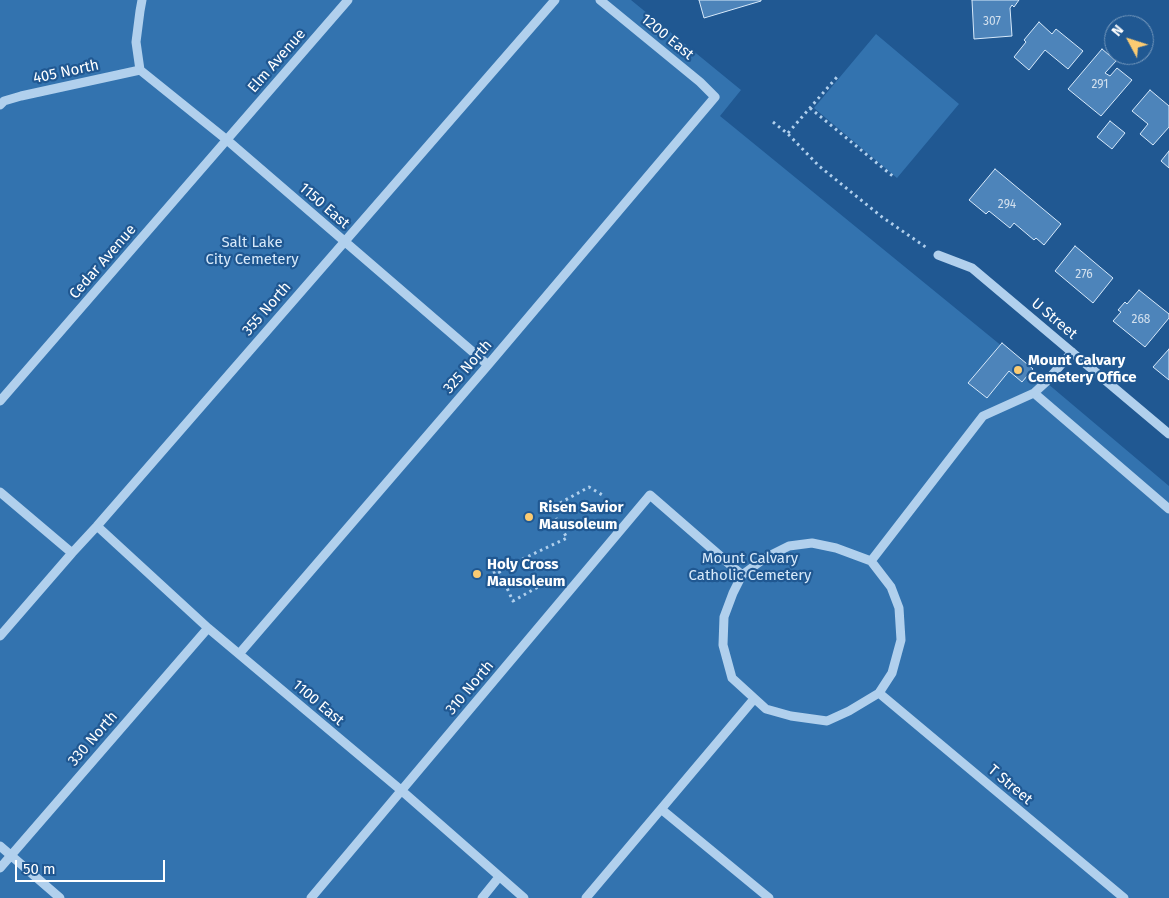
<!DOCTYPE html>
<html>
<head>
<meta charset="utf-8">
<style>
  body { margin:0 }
  #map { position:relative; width:1169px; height:898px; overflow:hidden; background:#205892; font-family:"Fira Sans",sans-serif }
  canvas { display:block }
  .north { position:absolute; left:1104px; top:15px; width:50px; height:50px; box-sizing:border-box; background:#205892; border:1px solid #799bbe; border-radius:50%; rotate:310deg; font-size:14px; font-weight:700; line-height:20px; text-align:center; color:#fff }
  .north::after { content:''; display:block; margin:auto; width:18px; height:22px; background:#fbcb72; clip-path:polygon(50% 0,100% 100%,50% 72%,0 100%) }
  .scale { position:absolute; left:15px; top:860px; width:150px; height:22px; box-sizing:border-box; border:2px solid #fff; border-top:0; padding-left:6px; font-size:15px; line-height:18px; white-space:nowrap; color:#fff; -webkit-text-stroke:4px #205892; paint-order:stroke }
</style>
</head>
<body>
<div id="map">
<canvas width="1169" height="898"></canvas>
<div class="north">N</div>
<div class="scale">50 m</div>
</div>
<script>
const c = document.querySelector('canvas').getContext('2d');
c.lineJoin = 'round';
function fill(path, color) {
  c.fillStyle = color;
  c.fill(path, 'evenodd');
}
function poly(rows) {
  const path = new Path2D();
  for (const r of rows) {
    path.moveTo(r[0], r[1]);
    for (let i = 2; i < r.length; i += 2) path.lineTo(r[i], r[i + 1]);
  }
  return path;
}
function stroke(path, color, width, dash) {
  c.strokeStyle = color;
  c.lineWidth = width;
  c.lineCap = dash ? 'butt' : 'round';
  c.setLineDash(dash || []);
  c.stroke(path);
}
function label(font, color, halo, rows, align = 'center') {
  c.font = font + ' "Fira Sans",sans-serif';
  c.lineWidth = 4.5;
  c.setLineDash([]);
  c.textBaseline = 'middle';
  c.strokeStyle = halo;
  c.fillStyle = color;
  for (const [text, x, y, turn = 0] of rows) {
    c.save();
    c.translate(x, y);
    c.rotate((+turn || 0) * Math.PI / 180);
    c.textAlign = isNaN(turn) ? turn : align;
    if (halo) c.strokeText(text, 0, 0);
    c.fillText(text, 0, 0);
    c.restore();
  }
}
const green = poly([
  [0,0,631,0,741,90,720,116,1041,378,1169,486,1169,898,0,898],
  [876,34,959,104,897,178,814,108]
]);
const building = poly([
  [699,0,761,0,761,1,704,18,699,0],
  [972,0,1019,0,1014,7,1012,5,1010,8,1012,36,974,39,972,0],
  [1039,22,1052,34,1056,29,1083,51,1068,69,1045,50,1029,70,1014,57,1026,42,1024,40,1039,22],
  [1102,49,1116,61,1105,73,1110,76,1117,68,1132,80,1101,116,1068,89,1102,49],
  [1150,90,1169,106,1169,127,1153,145,1140,134,1148,124,1132,111,1150,90],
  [1110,121,1125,133,1112,149,1097,137,1110,121],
  [1169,151,1169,168,1161,161,1169,151],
  [995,169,1061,224,1044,245,1036,238,1034,240,1014,223,1010,228,989,211,986,214,969,200,995,169],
  [1075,246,1113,278,1093,303,1055,271,1075,246],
  [1139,290,1169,314,1169,318,1145,347,1113,321,1121,312,1118,310,1125,302,1127,304,1139,290],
  [1002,343,1033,369,1022,382,1009,371,987,398,968,383,1002,343],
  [1169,349,1169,380,1153,367,1169,349]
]);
const path = poly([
  [810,108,895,178],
  [773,122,788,134,819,166,882,217,927,248],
  [788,133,837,77],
  [560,503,589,487,604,496],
  [499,571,513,601,554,578,560,582],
  [493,573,567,538,556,518]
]);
const minor = poly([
  [140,70,227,140,488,365],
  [140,70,136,42,140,11,142,0],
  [0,105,4,101,21,96,140,70],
  [938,255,972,268,1169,434],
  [1034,393,1169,509],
  [0,401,348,0],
  [0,492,72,553],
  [97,526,208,628,402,791,524,898],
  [812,543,836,548,871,561,891,587,899,608,901,640,892,673,879,693,849,711,827,721,791,716,766,709,732,678,723,645,724,617,733,593,742,575,765,558,789,546,812,543],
  [871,561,983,416,1034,393,1046,382,1072,352],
  [0,636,72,553,97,526,555,0],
  [239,654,488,365,715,97,700,82,600,0],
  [879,693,1124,898],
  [661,809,769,898],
  [0,846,60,898],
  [0,868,208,628],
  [311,898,650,495,742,575],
  [482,898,499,877],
  [586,898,754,699]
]);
const markers = [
  [1018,370,5,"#fbcb72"],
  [529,517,5,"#fbcb72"],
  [477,574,5,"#fbcb72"]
];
const numberNames = [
  ["307",992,22],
  ["291",1100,85],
  ["294",1007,205],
  ["276",1084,275],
  ["268",1141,320]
];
const streetNames = [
  ["1200 East",667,37,39],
  ["Elm Avenue",277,61,-49],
  ["405 North",66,72,-12],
  ["1150 East",324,206,41],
  ["Cedar Avenue",103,262,-49],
  ["355 North",267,309,-49],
  ["U Street",1054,319,40],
  ["325 North",468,367,-49],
  ["310 North",470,688,-50],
  ["1100 East",318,703,40],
  ["330 North",93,739,-49],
  ["T Street",1010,785,40]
];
const parkNames = [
  ["Salt Lake",252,243],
  ["City Cemetery",252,260],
  ["Mount Calvary",750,559],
  ["Catholic Cemetery",750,576]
];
const poiNames = [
  ["Mount Calvary",1028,361],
  ["Cemetery Office",1028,378],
  ["Risen Savior",539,508],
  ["Mausoleum",539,525],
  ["Holy Cross",487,565],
  ["Mausoleum",487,582]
];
fill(green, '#3373af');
fill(building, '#4d84ba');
stroke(building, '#d7e9fa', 1);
stroke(path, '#b1d0ed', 3, [2.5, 4]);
stroke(minor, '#b1d0ed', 9);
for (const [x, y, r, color] of markers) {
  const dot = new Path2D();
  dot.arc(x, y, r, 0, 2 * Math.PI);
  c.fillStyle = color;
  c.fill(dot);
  stroke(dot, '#205892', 2);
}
label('12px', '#d2e0ee', null, numberNames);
label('15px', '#fff', '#205892', streetNames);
label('15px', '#d7e9fa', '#205892', parkNames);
label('bold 15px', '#fff', '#205892', poiNames, 'left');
</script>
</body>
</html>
